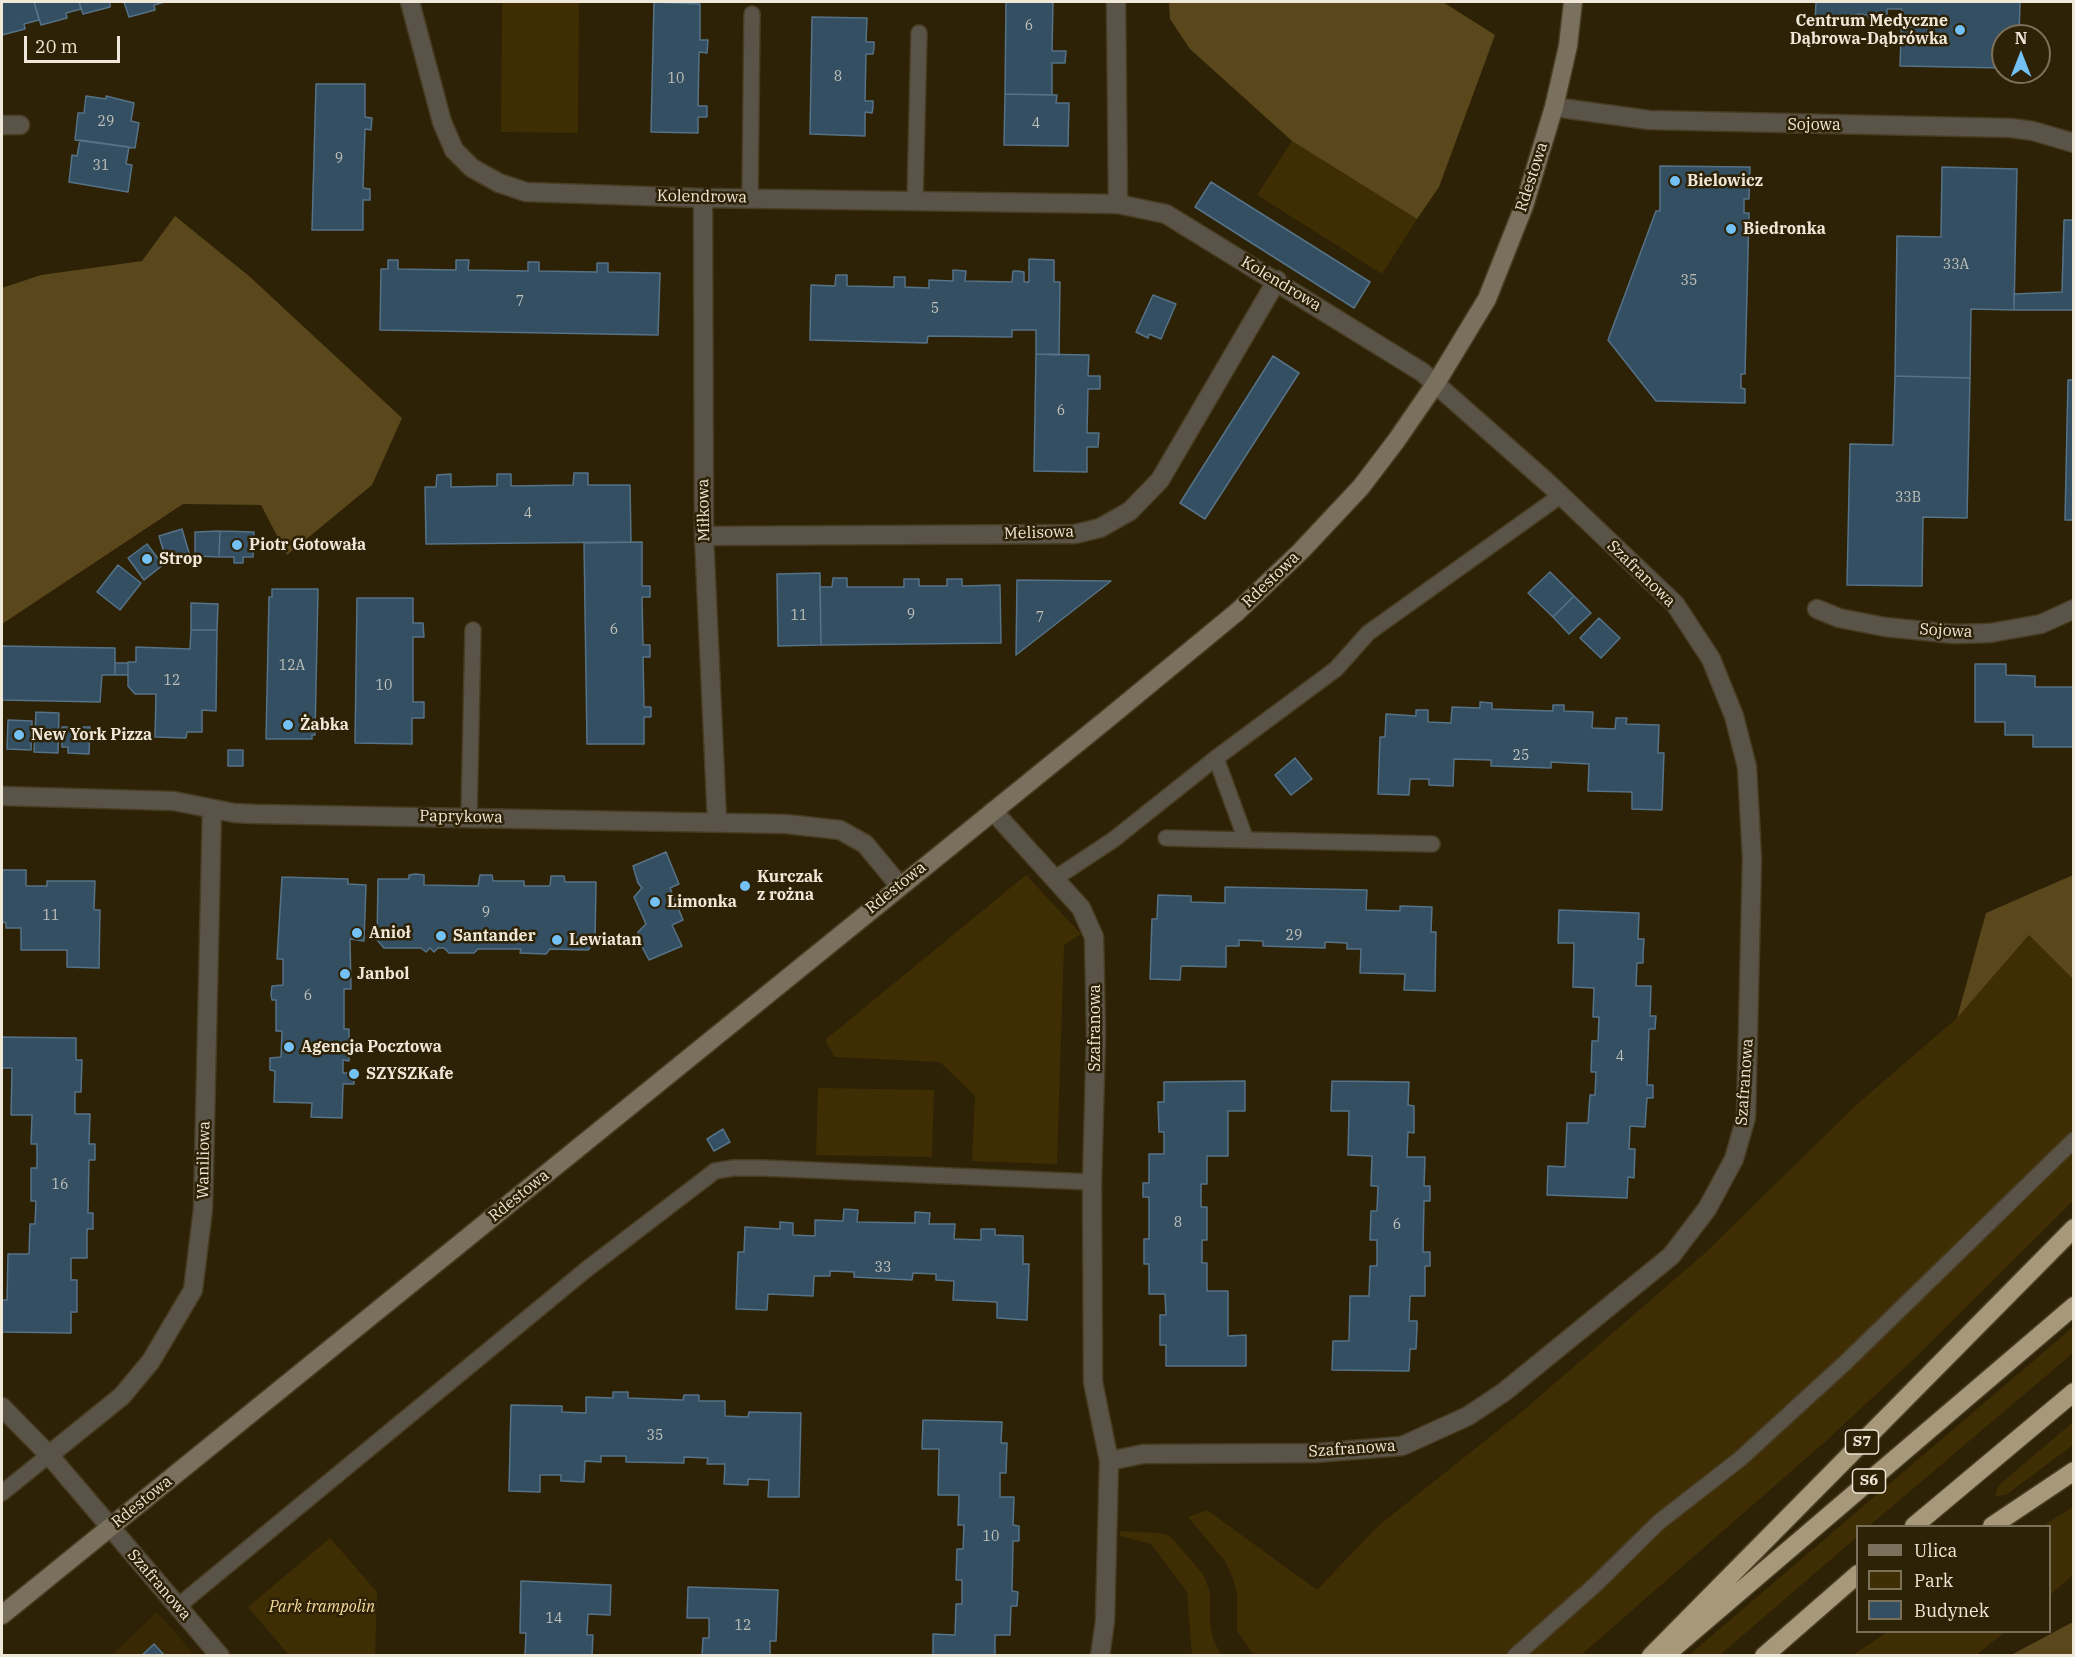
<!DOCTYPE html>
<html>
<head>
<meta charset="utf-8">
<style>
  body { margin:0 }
  #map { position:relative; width:2075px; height:1657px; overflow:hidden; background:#2d2106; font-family:"IBM Plex Serif",serif }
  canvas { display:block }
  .frame { position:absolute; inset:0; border:3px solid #efe7d8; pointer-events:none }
  .legend { position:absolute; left:1856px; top:1525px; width:195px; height:108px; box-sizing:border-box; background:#2d2106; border:2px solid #7b705a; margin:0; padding:8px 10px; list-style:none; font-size:18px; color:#efe7d8 }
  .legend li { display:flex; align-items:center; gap:12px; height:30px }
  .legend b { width:30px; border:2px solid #7b705a }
  .north { position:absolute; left:1991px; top:24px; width:60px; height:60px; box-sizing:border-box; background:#2d2106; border:2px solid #7b705a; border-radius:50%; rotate:0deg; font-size:16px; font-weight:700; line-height:24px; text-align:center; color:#efe7d8 }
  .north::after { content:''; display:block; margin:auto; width:21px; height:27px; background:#73c1f5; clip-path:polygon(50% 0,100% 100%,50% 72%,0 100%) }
  .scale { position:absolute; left:24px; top:36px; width:96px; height:27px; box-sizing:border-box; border:3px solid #efe7d8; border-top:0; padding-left:8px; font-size:18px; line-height:21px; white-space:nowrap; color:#efe7d8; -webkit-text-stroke:4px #2d2106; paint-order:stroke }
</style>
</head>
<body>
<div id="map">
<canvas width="2075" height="1657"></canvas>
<div class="frame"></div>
<ul class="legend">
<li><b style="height:8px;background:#79705d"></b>Ulica</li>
<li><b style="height:16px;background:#3f2e04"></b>Park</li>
<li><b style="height:16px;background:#344f62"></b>Budynek</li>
</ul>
<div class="north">N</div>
<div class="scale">20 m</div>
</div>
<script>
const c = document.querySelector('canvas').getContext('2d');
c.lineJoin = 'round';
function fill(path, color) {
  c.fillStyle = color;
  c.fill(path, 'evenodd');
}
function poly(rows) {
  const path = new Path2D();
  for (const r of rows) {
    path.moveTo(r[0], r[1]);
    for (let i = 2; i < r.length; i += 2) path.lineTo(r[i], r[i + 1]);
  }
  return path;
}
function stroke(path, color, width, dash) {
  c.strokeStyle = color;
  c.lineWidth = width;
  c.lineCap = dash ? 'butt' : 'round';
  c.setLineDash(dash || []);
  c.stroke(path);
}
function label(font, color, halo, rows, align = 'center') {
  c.font = font + ' "IBM Plex Serif",serif';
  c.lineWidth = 5;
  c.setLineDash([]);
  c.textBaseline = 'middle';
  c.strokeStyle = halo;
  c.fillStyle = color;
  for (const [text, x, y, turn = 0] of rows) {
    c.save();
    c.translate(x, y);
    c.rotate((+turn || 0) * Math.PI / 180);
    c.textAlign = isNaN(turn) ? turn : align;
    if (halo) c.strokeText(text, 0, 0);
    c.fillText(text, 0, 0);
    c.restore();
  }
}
const built = poly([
  [157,1612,195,1655,111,1656]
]);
const green = poly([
  [502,2,579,2,578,133,501,132],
  [1292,141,1417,219,1382,274,1257,195],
  [1026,875,1081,934,1064,945,1057,1164,972,1161,975,1096,940,1062,835,1057,825,1040],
  [2029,935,2073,979,2073,1201,1916,1357,1826,1441,1581,1655,1254,1655,1237,1631,1237,1593,1232,1576,1225,1561,1188,1517,1207,1510,1317,1590,1378,1526,1525,1409,1705,1253,1855,1106,1957,1018],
  [818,1088,934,1090,932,1157,816,1155],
  [2073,1327,2073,1353,1869,1526,1858,1526,1857,1537,1720,1655,1689,1655],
  [2073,1422,2073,1445,2006,1495,1995,1496,1998,1486],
  [2073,1507,2073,1575,2050,1595,2050,1526,2042,1526],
  [1120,1531,1159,1533,1170,1536,1203,1574,1210,1592,1210,1624,1213,1639,1221,1655,1192,1655,1187,1592,1151,1544,1120,1536],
  [330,1538,377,1592,375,1655,289,1655,248,1607],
  [1887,1632,2005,1632,1976,1655,1853,1655]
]);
const forest = poly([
  [1169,2,1443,2,1495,35,1439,187,1417,219,1292,141,1190,49,1170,19],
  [175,216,249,276,402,418,372,485,287,555,261,505,183,504,2,624,2,288,41,275,142,261],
  [2073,875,2073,979,2029,935,1957,1018,1986,913],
  [2073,1622,2073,1655,2011,1655]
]);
const building = poly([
  [2,2,34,2,39,20,24,24,25,29,2,35,2,2],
  [34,2,79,2,81,9,66,13,67,18,41,25,34,2],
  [79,2,110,2,110,7,83,14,79,2],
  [124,2,165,2,154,5,155,10,129,17,124,2],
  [654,2,700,4,700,40,708,40,707,53,699,52,698,106,707,106,707,117,698,117,698,133,651,132,654,2],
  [1006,2,1053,2,1052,51,1066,51,1065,63,1052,63,1052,95,1005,94,1006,2],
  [1816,2,2020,2,2019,36,2003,36,2003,68,1900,66,1902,9,1887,9,1887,23,1871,22,1867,15,1859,14,1815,22,1816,2],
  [812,17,867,18,866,42,874,42,874,48,873,54,866,54,865,101,873,101,873,108,872,113,865,112,865,136,810,134,812,17],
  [316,84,365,84,365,117,372,118,371,130,365,129,363,188,370,189,370,200,363,200,363,230,312,230,316,84],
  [1005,94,1057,95,1056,103,1069,103,1068,146,1004,145,1005,94],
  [86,96,106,99,106,96,134,103,131,121,139,123,135,148,75,140,78,113,84,113,86,96],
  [80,140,129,147,126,164,132,165,128,192,69,182,72,155,77,156,80,140],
  [1660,166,1750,167,1749,199,1744,199,1744,213,1749,213,1745,374,1741,374,1741,388,1745,389,1745,403,1656,401,1608,340,1656,211,1660,211,1660,166],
  [1942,167,2017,169,2014,310,1971,309,1970,378,1895,376,1897,236,1941,237,1942,167],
  [1211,182,1370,282,1354,308,1195,207,1211,182],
  [2064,220,2074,220,2074,310,2014,310,2014,294,2062,292,2064,220],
  [1029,259,1054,260,1054,282,1060,282,1059,355,1036,354,1036,330,1012,330,1012,337,928,336,927,343,810,340,811,285,835,286,836,275,847,275,847,286,894,287,894,277,905,277,905,287,929,288,929,280,953,281,953,270,966,271,965,281,1012,282,1013,271,1018,271,1024,272,1024,282,1029,282,1029,259],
  [388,260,398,260,398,269,456,270,456,260,469,260,468,270,528,271,528,262,539,262,539,271,597,272,597,263,608,263,608,272,660,273,658,335,380,330,381,269,388,269,388,260],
  [1153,295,1176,304,1161,339,1149,334,1148,338,1136,332,1153,295],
  [1036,354,1089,355,1088,376,1100,376,1100,389,1088,389,1087,433,1099,433,1098,447,1087,447,1087,472,1034,471,1036,354],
  [1273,356,1299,373,1205,519,1180,503,1273,356],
  [1895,376,1970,378,1967,518,1923,517,1922,586,1847,585,1850,444,1893,445,1895,376],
  [2068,380,2074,380,2074,520,2065,520,2068,380],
  [574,473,588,473,588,485,630,485,631,542,426,544,425,487,436,487,437,475,451,474,451,487,497,486,497,474,511,474,511,486,573,485,574,473],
  [182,529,190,556,167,563,159,536,182,529],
  [220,531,219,557,195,556,195,532,220,531],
  [220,531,254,532,253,557,243,557,243,563,234,563,234,557,219,557,220,531],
  [642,542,642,586,650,586,650,597,642,597,643,645,650,645,650,657,643,657,644,707,651,707,651,717,644,717,644,744,587,744,584,543,642,542],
  [147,544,163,565,144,580,128,558,147,544],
  [118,565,141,583,120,610,97,592,118,565],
  [1550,572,1574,596,1553,617,1528,593,1550,572],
  [820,573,821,645,778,646,777,574,820,573],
  [833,578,847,578,847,587,904,587,904,579,919,579,919,586,947,586,947,579,962,579,962,586,1000,585,1001,643,821,645,820,587,832,587,833,578],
  [1017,580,1111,581,1016,655,1017,580],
  [272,589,318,589,315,735,312,735,312,739,266,739,269,597,272,597,272,589],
  [1574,596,1591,613,1569,634,1553,617,1574,596],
  [357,598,413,598,413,623,423,623,424,637,413,637,413,702,424,702,424,718,412,718,412,744,355,743,357,598],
  [191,603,218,604,217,630,191,630,191,603],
  [1599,618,1620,638,1601,658,1580,638,1599,618],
  [191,630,217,630,216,711,202,710,202,732,187,732,186,738,155,737,156,694,135,694,128,686,128,662,136,662,136,647,190,649,191,630],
  [2,646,115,648,115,675,102,675,100,702,2,700,2,646],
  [115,663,128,663,128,675,115,675,115,663],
  [1975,664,2006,664,2006,675,2035,676,2035,687,2074,687,2074,747,2033,747,2033,735,2005,735,2005,722,1975,722,1975,664],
  [1480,702,1492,703,1492,709,1553,711,1553,705,1564,705,1564,711,1593,712,1592,728,1615,729,1616,718,1627,718,1626,724,1659,725,1658,753,1664,753,1662,810,1632,809,1632,792,1588,791,1589,764,1551,762,1551,768,1491,766,1491,760,1454,759,1453,786,1429,785,1429,779,1410,779,1409,795,1378,794,1380,737,1385,737,1386,714,1416,716,1416,710,1428,710,1428,722,1451,723,1452,707,1480,708,1480,702],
  [36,712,59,713,58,753,34,752,36,712],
  [8,720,32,721,31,750,7,749,8,720],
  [62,727,90,727,89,754,68,753,68,747,62,747,62,727],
  [228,750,243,750,243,766,228,766,228,750],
  [1295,758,1312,779,1291,795,1275,775,1295,758],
  [666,852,679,884,670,888,683,920,672,925,682,946,649,960,641,945,638,932,646,924,634,897,642,888,638,883,633,866,666,852],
  [2,870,26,870,26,886,47,886,47,881,95,881,94,910,100,910,99,968,67,967,67,950,21,950,21,928,6,928,6,923,2,922,2,870],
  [416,874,424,875,424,885,478,886,480,875,492,875,493,881,524,881,524,886,550,886,551,876,564,876,565,882,596,882,595,943,588,950,550,949,546,954,520,953,521,949,478,949,474,953,449,953,444,948,438,948,434,952,430,948,426,952,421,948,384,948,377,940,378,879,409,879,409,875,416,874],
  [282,877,348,879,348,884,366,885,364,941,350,939,351,989,344,989,344,1029,349,1029,349,1061,343,1060,343,1073,354,1073,354,1084,343,1084,342,1118,311,1117,312,1103,274,1102,275,1071,270,1070,270,1058,281,1057,282,1031,276,1031,276,1000,272,1000,271,994,272,986,283,985,283,959,277,959,282,877],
  [1225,887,1367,890,1366,910,1400,911,1400,906,1432,907,1431,932,1436,932,1435,991,1404,990,1405,974,1360,973,1361,949,1347,949,1347,943,1325,942,1325,948,1263,946,1263,941,1239,940,1239,946,1226,946,1226,967,1181,966,1180,980,1150,979,1152,919,1157,919,1158,895,1191,896,1191,902,1225,903,1225,887],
  [1559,910,1639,913,1638,939,1644,939,1643,955,1643,963,1637,963,1636,986,1651,986,1650,1016,1656,1016,1655,1029,1649,1029,1647,1085,1653,1085,1653,1098,1647,1098,1645,1127,1630,1126,1629,1149,1635,1149,1634,1178,1628,1177,1627,1198,1547,1195,1548,1166,1565,1167,1567,1123,1588,1123,1590,1095,1595,1095,1596,1072,1591,1072,1592,1041,1598,1041,1599,1017,1593,1017,1594,988,1573,987,1574,943,1558,943,1559,910],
  [2,1037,76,1038,76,1060,82,1060,81,1092,75,1092,75,1114,90,1114,89,1144,95,1144,95,1160,89,1160,88,1213,93,1213,93,1229,87,1229,87,1258,71,1258,71,1280,77,1280,77,1312,71,1312,71,1333,2,1332,2,1300,7,1300,8,1254,29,1254,30,1224,35,1224,36,1201,31,1201,31,1168,37,1168,37,1144,31,1144,32,1115,11,1115,12,1068,2,1068,2,1037],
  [1245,1081,1245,1111,1228,1111,1228,1156,1207,1156,1207,1184,1201,1184,1201,1207,1207,1207,1207,1240,1202,1240,1202,1263,1207,1263,1207,1291,1228,1291,1228,1336,1246,1335,1246,1366,1166,1366,1166,1345,1160,1345,1160,1315,1166,1315,1165,1294,1149,1294,1149,1264,1144,1264,1144,1239,1149,1239,1149,1197,1143,1197,1143,1183,1149,1183,1149,1154,1164,1154,1164,1132,1159,1132,1158,1102,1164,1102,1164,1082,1245,1081],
  [1332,1081,1409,1082,1408,1105,1414,1106,1414,1133,1408,1132,1407,1157,1425,1157,1424,1186,1430,1186,1430,1201,1424,1201,1423,1252,1430,1252,1430,1266,1425,1266,1425,1296,1410,1296,1409,1321,1417,1321,1417,1327,1416,1349,1410,1349,1409,1371,1332,1370,1333,1341,1349,1341,1350,1296,1369,1296,1370,1266,1377,1266,1377,1240,1370,1240,1371,1211,1377,1211,1378,1186,1371,1186,1372,1156,1348,1155,1349,1111,1331,1111,1332,1081],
  [723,1129,730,1142,714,1151,707,1139,723,1129],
  [844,1209,858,1210,857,1222,915,1223,915,1212,930,1213,929,1224,955,1224,954,1239,981,1240,981,1229,995,1229,995,1235,1023,1236,1023,1264,1029,1264,1027,1320,997,1318,997,1302,953,1300,954,1281,936,1280,936,1274,913,1273,912,1280,854,1277,854,1272,830,1271,830,1276,814,1276,813,1296,768,1294,767,1310,736,1309,738,1252,744,1252,745,1227,780,1229,780,1222,793,1223,793,1235,815,1236,815,1220,843,1221,844,1209],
  [613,1392,628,1392,628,1398,683,1400,684,1395,699,1395,699,1401,725,1401,725,1416,748,1417,749,1412,801,1413,799,1497,768,1497,769,1480,748,1479,748,1485,724,1484,725,1464,707,1464,708,1458,684,1457,684,1463,626,1462,626,1456,601,1456,601,1462,585,1461,584,1482,561,1481,561,1475,540,1475,540,1492,509,1491,511,1405,562,1406,562,1412,586,1413,586,1397,613,1398,613,1392],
  [923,1420,1002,1422,1001,1443,1007,1443,1006,1473,1000,1473,1000,1497,1014,1497,1013,1525,1019,1526,1019,1541,1013,1541,1012,1591,1018,1592,1017,1606,1011,1606,1010,1635,995,1635,995,1656,933,1656,933,1634,955,1635,956,1604,962,1604,962,1580,956,1580,957,1549,963,1549,964,1525,958,1525,959,1495,938,1495,939,1449,922,1449,923,1420],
  [521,1581,611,1585,610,1615,588,1614,587,1635,593,1635,592,1656,525,1656,526,1633,520,1633,521,1581],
  [688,1587,778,1590,776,1641,770,1641,770,1656,702,1656,703,1638,709,1638,709,1618,687,1618,688,1587],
  [154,1644,165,1656,141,1656,154,1644]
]);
const lane = poly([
  [750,198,752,14],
  [915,200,919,33],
  [1216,758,1246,840,1432,844],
  [469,817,473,630],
  [1166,838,1246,840],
  [1054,879,1113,840,1216,758,1336,669,1368,633,1560,496],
  [2,1493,49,1455],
  [177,1607,587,1269,715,1171,733,1168,762,1168,1092,1182],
  [1515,1656,1595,1585,1659,1522,1740,1459,1845,1363,2074,1140]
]);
const street = poly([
  [410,2,442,122,454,150,472,168,499,183,526,192,703,198,1118,204,1166,214,1422,372,1549,484,1675,604,1711,659,1734,716,1747,767,1752,859,1746,1117,1734,1159,1707,1209,1671,1256,1504,1392,1468,1416,1402,1446,1316,1453,1143,1454,1109,1461],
  [1116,2,1118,204],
  [1554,107,1649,120,2011,128,2033,131,2074,143],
  [2,125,20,125],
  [703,198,704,536,717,821],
  [704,536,1075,534,1100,528,1130,511,1160,480,1277,280],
  [1817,609,1839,618,1885,627,1954,634,1990,633,2041,624,2074,609],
  [2,796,174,801,234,813,255,814,786,824,840,830,865,844,899,885],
  [993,811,1081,908,1094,937,1096,1033,1092,1182,1093,1382,1109,1461,1105,1621,1100,1656],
  [2,1407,49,1455,220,1656],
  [49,1455,122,1396,151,1361,193,1290,203,1209,212,809]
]);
const secondary = poly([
  [2,1615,1106,720,1237,612,1301,551,1361,487,1396,441,1436,383,1487,299,1524,206,1554,107,1568,46,1573,2]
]);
const highway = poly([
  [1914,1526,2074,1392],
  [1992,1526,2074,1471],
  [1669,1652,2074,1306],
  [1651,1656,2074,1228],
  [1764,1656,1858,1574]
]);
const markers = [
  [1960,30,6,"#73c1f5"],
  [1675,181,6,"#73c1f5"],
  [1731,229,6,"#73c1f5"],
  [237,545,6,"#73c1f5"],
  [147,559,6,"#73c1f5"],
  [288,725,6,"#73c1f5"],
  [19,735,6,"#73c1f5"],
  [745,886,6,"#73c1f5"],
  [655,902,6,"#73c1f5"],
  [357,933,6,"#73c1f5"],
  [441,936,6,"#73c1f5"],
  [557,940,6,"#73c1f5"],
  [345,974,6,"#73c1f5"],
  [289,1047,6,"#73c1f5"],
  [354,1074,6,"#73c1f5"]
];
const numberNames = [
  ["6",1029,26],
  ["8",838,77],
  ["10",676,79],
  ["29",106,122],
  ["4",1036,124],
  ["9",339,159],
  ["31",101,166],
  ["33A",1956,265],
  ["35",1689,281],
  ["7",520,302],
  ["5",935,309],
  ["6",1061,411],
  ["33B",1908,498],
  ["4",528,514],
  ["9",911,615],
  ["11",799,616],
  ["7",1040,618],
  ["6",614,630],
  ["12A",292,666],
  ["12",172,681],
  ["10",384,686],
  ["25",1521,756],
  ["9",486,913],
  ["11",51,916],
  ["29",1294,936],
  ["6",308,996],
  ["4",1620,1057],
  ["16",60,1185],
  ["8",1178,1223],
  ["6",1397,1225],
  ["33",883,1268],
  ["35",655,1436],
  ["10",991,1537],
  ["14",554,1619],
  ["12",743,1626]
];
const shields = [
  [1862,1442,33],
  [1869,1481,33]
];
const shieldNames = [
  ["S7",1862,1442],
  ["S6",1869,1481]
];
const poiNames = [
  ["Centrum Medyczne",1948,21,"right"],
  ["Dąbrowa-Dąbrówka",1948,39,"right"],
  ["Bielowicz",1687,181],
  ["Biedronka",1743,229],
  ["Piotr Gotowała",249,545],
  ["Strop",159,559],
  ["Żabka",300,725],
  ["New York Pizza",31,735],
  ["Kurczak",757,877],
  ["z rożna",757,895],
  ["Limonka",667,902],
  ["Anioł",369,933],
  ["Santander",453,936],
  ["Lewiatan",569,940],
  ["Janbol",357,974],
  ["Agencja Pocztowa",301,1047],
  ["SZYSZKafe",366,1074]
];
const streetNames = [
  ["Sojowa",1814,125],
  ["Rdestowa",1532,177,-72],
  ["Kolendrowa",702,197,1],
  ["Kolendrowa",1281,284,31],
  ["Miłkowa",704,510,-91],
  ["Melisowa",1039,533,-2],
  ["Szafranowa",1641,574,44],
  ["Rdestowa",1271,580,-44],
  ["Sojowa",1946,631,3],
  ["Paprykowa",461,817,1],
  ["Rdestowa",896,888,-39],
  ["Szafranowa",1095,1028,-90],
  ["Szafranowa",1745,1082,-86],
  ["Waniliowa",204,1160,-89],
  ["Rdestowa",519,1196,-39],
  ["Szafranowa",1352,1449,-4],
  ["Rdestowa",142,1502,-39],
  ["Szafranowa",159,1585,49]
];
const parkNames = [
  ["Park trampolin",322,1607]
];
fill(built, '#382904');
fill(green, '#3f2e04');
fill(forest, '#5a471b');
fill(building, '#344f62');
stroke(building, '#567286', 1.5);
stroke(lane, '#483d23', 18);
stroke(street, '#483d23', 21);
stroke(secondary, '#483d23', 21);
stroke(highway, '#483d23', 21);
stroke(lane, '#5a5448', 15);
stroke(street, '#5a5448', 18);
stroke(secondary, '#79705d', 18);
stroke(highway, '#a7987a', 18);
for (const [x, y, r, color] of markers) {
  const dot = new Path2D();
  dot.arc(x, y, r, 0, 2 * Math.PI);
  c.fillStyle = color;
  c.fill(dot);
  stroke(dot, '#2d2106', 2);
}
label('14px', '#c0c1ba', null, numberNames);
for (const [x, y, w] of shields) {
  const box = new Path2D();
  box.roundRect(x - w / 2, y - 12, w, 24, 4.5);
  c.fillStyle = '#2d2106';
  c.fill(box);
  stroke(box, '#efe7d8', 1.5);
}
label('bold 15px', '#efe7d8', null, shieldNames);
label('bold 16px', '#efe7d8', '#2d2106', poiNames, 'left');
label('16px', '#efe7d8', '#2d2106', streetNames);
label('italic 16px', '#f8db9e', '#2d2106', parkNames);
</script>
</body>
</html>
